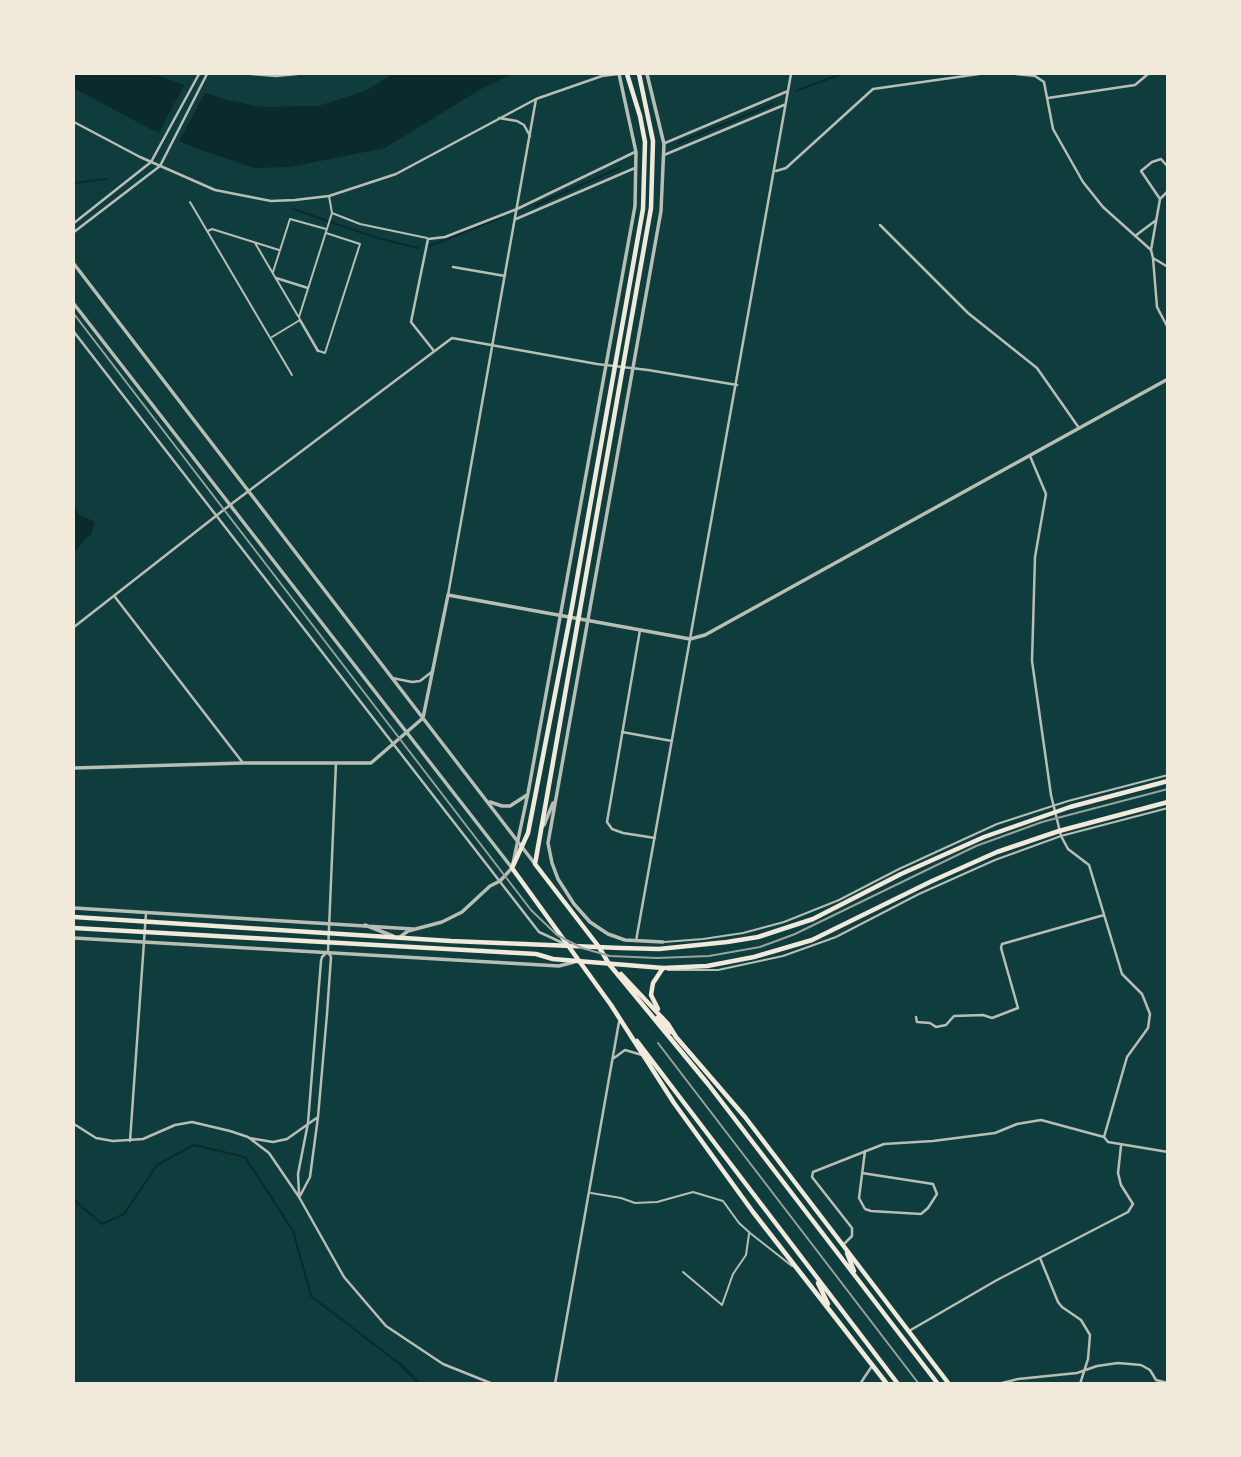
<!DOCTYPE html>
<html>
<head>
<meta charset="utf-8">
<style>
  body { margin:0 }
  #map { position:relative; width:1241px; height:1457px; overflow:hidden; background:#0f3d3e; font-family:Lato,sans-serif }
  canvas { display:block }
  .frame { position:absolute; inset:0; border:75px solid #f1e9da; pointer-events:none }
</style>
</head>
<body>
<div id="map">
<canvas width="1241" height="1457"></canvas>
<div class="frame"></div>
</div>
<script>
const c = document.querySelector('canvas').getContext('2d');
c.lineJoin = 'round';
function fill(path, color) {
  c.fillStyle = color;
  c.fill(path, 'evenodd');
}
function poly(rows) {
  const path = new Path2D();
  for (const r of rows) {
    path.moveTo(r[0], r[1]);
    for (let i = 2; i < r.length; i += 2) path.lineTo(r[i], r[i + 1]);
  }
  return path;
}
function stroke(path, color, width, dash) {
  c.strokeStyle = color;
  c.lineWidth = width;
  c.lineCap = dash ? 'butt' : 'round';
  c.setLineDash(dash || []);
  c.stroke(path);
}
const water = poly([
  [74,74,154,74,223,99,261,107,318,106,365,91,393,74,512,74,481,89,385,148,290,167,254,168,198,149,148,128,74,88],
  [74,504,78,514,95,522,91,535,85,539,74,553]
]);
const pier = poly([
  [186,82,207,89,177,145,157,136]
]);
const stream = poly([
  [796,91,841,74],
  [678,143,773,104],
  [74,183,106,179],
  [534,206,619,168],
  [293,209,377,238,418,248],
  [430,246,502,217],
  [74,1200,102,1224,124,1214,157,1165,194,1145,245,1157,293,1231,311,1296,400,1364,420,1384]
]);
const service = poly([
  [329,196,332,213,360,224,427,238],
  [190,202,292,375],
  [208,231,212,229,279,250],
  [255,243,298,316],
  [273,272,290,219,326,229],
  [272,337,300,320,299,317,332,213],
  [319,351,325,353,360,244,326,233],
  [664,942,703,939,743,933,784,922,839,900,899,869,997,824,1068,801,1168,775],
  [668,970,718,970,783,956,836,937,919,894,995,860,1061,836,1168,808],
  [591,1193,621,1198,635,1203,657,1202,693,1192,723,1201,739,1223,750,1233,792,1266],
  [683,1272,722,1305,733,1274,746,1255,749,1234]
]);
const minor = poly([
  [252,74,276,76,297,74],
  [1016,74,1035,76,1044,82,1053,129,1083,182,1103,207,1151,250,1153,258,1157,307,1168,328],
  [1048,98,1135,85,1148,74],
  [499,118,517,121,524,125,530,136],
  [74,122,140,157,215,190,271,201,295,200,329,196,396,174,536,99,602,76,618,74],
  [665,143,788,91],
  [664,155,784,105],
  [160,166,207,74],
  [776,171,786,168,873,89,979,74],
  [1160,199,1141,171,1152,162,1161,159,1168,167],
  [516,219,635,168],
  [74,223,151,162,199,74],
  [880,225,968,313,1037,368,1079,428],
  [74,232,160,166],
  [1135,236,1155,221],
  [1151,250,1160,199,1168,191],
  [1153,258,1168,267],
  [453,267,505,276],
  [276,278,308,288],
  [300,320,318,351],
  [74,332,539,932,565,944],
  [434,351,411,322,428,239,445,237,517,209,635,152],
  [1030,456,1046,494,1035,557,1032,661,1051,795,1061,836,1068,849,1089,865,1122,974,1142,994,1150,1014,1148,1028,1127,1057,1104,1137],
  [448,595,536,99],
  [115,597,243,763],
  [74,627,230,505,452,338,597,364,648,370,737,385],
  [640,630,607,822,612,829,623,833,655,838],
  [392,678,412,682,420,681,433,671],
  [622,732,672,741],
  [636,941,791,74],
  [916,1017,917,1022,930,1023,936,1027,946,1025,954,1016,983,1015,992,1018,1018,1008,1001,948,1002,944,1104,915],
  [614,1058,625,1050,642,1055],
  [74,1124,96,1138,113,1141,143,1139,175,1125,192,1122,230,1131,248,1137,269,1153,299,1197,344,1277,386,1326,443,1364,493,1384],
  [249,1138,273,1142,287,1139,318,1117],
  [130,1141,146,913],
  [862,1173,933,1184,937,1194,928,1208,921,1214,871,1211,865,1209,859,1198,865,1151],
  [299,1193,298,1174,308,1123,321,961,322,957,327,952],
  [300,1196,310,1177,318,1117,327,1014,331,957,328,952,336,763],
  [843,1245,852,1236,852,1228,812,1177,813,1172,884,1144,933,1141,995,1133,1017,1124,1041,1120,1104,1137,1108,1142,1168,1152],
  [1040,1258,1058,1302,1062,1307,1081,1320,1090,1335,1088,1359,1080,1384],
  [909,1331,997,1280,1128,1212,1133,1204,1121,1185,1118,1173,1121,1146],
  [555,1384,619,1022],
  [860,1384,872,1366],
  [998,1384,1018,1379,1077,1373,1097,1366,1118,1363,1141,1365,1150,1370,1156,1380,1168,1383]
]);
const tertiary = poly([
  [647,74,664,144,661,211,548,843,552,863,558,879,574,904,590,922,608,934,625,940,663,942],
  [74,264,535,864],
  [74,304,512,868],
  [74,768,243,763,371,763,423,718,448,595,690,639,705,635,1168,379],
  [490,802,502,806,510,806,527,795],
  [544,825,553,803],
  [74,908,413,929],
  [365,925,393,936],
  [400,937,408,931,442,922,462,912,490,886,500,881,512,868,528,793,635,206,636,152,619,74],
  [74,938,559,966,574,962]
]);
const secondary = poly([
  [74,917,451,941,621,948,659,949,727,942,758,937,813,919,901,874,984,837,1070,807,1168,781],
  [74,928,536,954,553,959,663,968,707,966,754,957,812,940,932,881,997,852,1059,831,1168,802]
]);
const primary = poly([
  [627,74,640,116,645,142,643,209,572,607,528,833,512,868,611,1005,674,1103,753,1212,887,1384],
  [639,74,653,141,651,208,535,864,599,947,609,964,708,1084,938,1384],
  [621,974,668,1024,676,1037,745,1117,949,1384],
  [658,1009,651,995,653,983,663,968],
  [657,1018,671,1032],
  [637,1041,898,1384],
  [847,1253,854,1271],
  [818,1283,828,1304]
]);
const rail = poly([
  [74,314,531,910,557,935,582,948,610,956,657,958,709,956,760,947,795,934,976,846,1042,822,1168,789],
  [658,1043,919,1384]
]);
fill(water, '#0a2a2b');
fill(pier, '#0f3d3e');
stroke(stream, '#0a2a2b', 2);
stroke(service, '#b8beb3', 2);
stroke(minor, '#b8beb3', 2.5);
stroke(tertiary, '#b8beb3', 3.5);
stroke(secondary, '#f1e9da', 4.5);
stroke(primary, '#f1e9da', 4.5);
stroke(rail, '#97a49c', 2);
</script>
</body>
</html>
